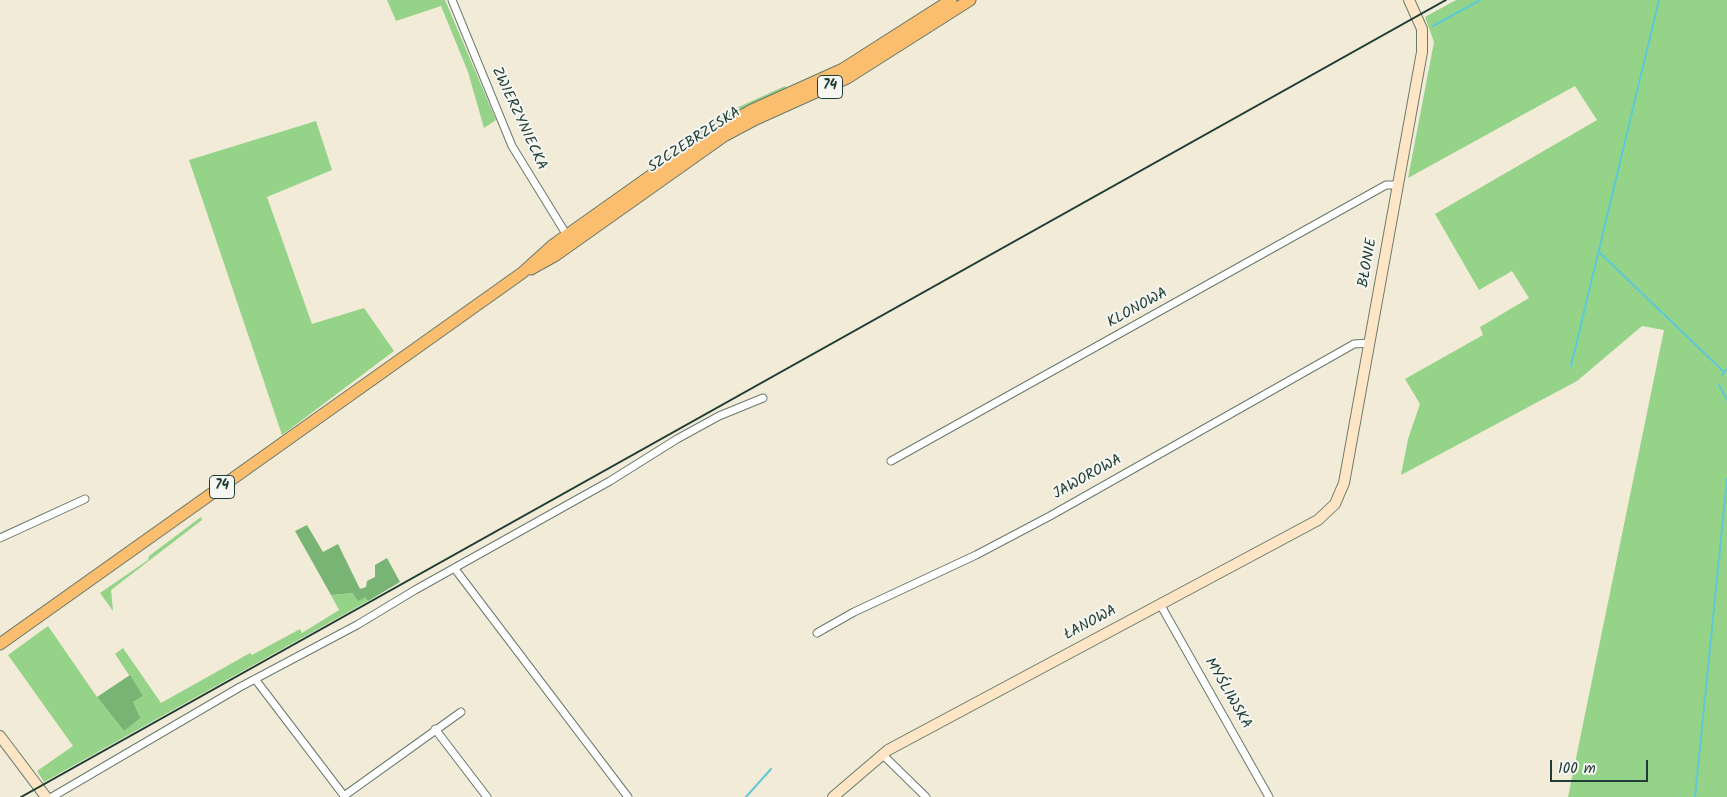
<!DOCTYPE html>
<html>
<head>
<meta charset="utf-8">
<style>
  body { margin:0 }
  #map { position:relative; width:1727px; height:797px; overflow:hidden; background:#f1ebd8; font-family:Kalam,sans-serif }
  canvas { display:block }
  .scale { position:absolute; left:1550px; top:760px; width:98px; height:22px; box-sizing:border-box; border:2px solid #1f3d34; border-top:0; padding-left:6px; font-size:15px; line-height:18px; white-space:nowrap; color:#1f3d34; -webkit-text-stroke:4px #f6f6f2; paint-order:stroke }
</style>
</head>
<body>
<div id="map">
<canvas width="1727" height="797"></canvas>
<div class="scale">100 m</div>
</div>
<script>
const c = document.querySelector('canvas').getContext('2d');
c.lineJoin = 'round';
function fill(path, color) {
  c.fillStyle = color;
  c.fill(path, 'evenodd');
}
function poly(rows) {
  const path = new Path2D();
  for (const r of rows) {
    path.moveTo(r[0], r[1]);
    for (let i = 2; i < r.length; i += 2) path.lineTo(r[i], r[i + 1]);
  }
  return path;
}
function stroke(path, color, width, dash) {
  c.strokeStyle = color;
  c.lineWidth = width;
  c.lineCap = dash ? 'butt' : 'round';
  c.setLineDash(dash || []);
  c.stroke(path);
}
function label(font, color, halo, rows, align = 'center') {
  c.font = font + ' Kalam,sans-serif';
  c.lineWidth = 4;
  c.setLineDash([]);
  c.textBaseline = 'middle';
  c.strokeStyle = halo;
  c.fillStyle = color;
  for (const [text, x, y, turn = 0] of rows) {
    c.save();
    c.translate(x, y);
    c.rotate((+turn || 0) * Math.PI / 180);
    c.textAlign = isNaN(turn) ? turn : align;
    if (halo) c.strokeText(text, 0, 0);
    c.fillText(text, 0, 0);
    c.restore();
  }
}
const green = poly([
  [387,0,445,0,496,120,484,128,468,72,441,6,396,21],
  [1456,0,1727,0,1727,797,1568,797,1664,330,1642,326,1577,381,1401,475,1408,439,1420,404,1405,379,1483,335,1480,327,1529,298,1512,271,1479,290,1435,214,1597,120,1575,86,1408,178,1434,42,1425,17],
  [785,86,788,90,697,136,694,134,732,110],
  [316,121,332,170,267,197,312,324,364,308,394,351,282,435,189,160],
  [201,517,202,520,111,590,113,611,100,593,148,560,149,556],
  [353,593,365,597,368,601,44,782,37,771,73,746,8,655,48,626,97,697,124,731,133,702,143,696,115,654,123,648,161,703,250,653,252,655,300,629,302,633,339,610,331,595]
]);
const forest = poly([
  [307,525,323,552,338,544,360,589,366,587,367,581,375,577,375,565,387,558,400,582,368,601,365,597,358,601,353,593,331,595,295,531],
  [130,675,143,696,133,702,140,718,124,731,97,697]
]);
const stream = poly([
  [1433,26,1480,0],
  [1599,252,1724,372],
  [1571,366,1659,0],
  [1722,375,1727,369],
  [1719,385,1727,400],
  [746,797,771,769],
  [1695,797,1727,479]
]);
const street = poly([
  [452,0,512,146,568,237],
  [891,461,1386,185,1398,185],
  [0,538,85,499],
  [455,569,628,797],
  [1160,604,1269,797],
  [817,633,854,612,976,555,1050,516,1354,344,1370,343],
  [255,679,345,797],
  [435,729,487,797],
  [882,754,926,797],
  [344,796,461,712],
  [52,797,240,687,357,625,415,590,610,481,677,439,719,416,763,398]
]);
const secondary = poly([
  [0,736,46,797],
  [833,797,888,750,1318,520,1335,504,1344,483,1422,52,1422,29,1409,0]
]);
const primary = poly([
  [531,269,556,255,724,136,756,119,847,78,970,0],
  [0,644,522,273,553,245,711,133,752,110,843,69,951,0]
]);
const rail = poly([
  [21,797,1446,0]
]);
const shields = [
  [830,87,25],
  [222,487,25]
];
const shieldNames = [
  ["74",830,87],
  ["74",222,487]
];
const streetNames = [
  ["ZWIERZYNIECKA",518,119,65],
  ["SZCZEBRZESKA",695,141,-33],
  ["BŁONIE",1369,263,-80],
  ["KLONOWA",1138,309,-29],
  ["JAWOROWA",1088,478,-29],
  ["ŁANOWA",1091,624,-28],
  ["MYŚLIWSKA",1227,694,60]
];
fill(green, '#95d389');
fill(forest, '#78b575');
stroke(stream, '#5ec9d7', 2);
stroke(street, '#687a6d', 9);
stroke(secondary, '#687a6d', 12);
stroke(primary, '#687a6d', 13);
stroke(street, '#fff', 7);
stroke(secondary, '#fde5c5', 10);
stroke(primary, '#fabe6e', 11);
stroke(rail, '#1f3d34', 2);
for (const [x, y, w] of shields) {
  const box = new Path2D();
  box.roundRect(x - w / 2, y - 11.5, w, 23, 4);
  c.fillStyle = '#f6f6f2';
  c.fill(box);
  stroke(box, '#1f3d34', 1);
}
label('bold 14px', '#1f3d34', null, shieldNames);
label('15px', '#1f3d34', '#f6f6f2', streetNames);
</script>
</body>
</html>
